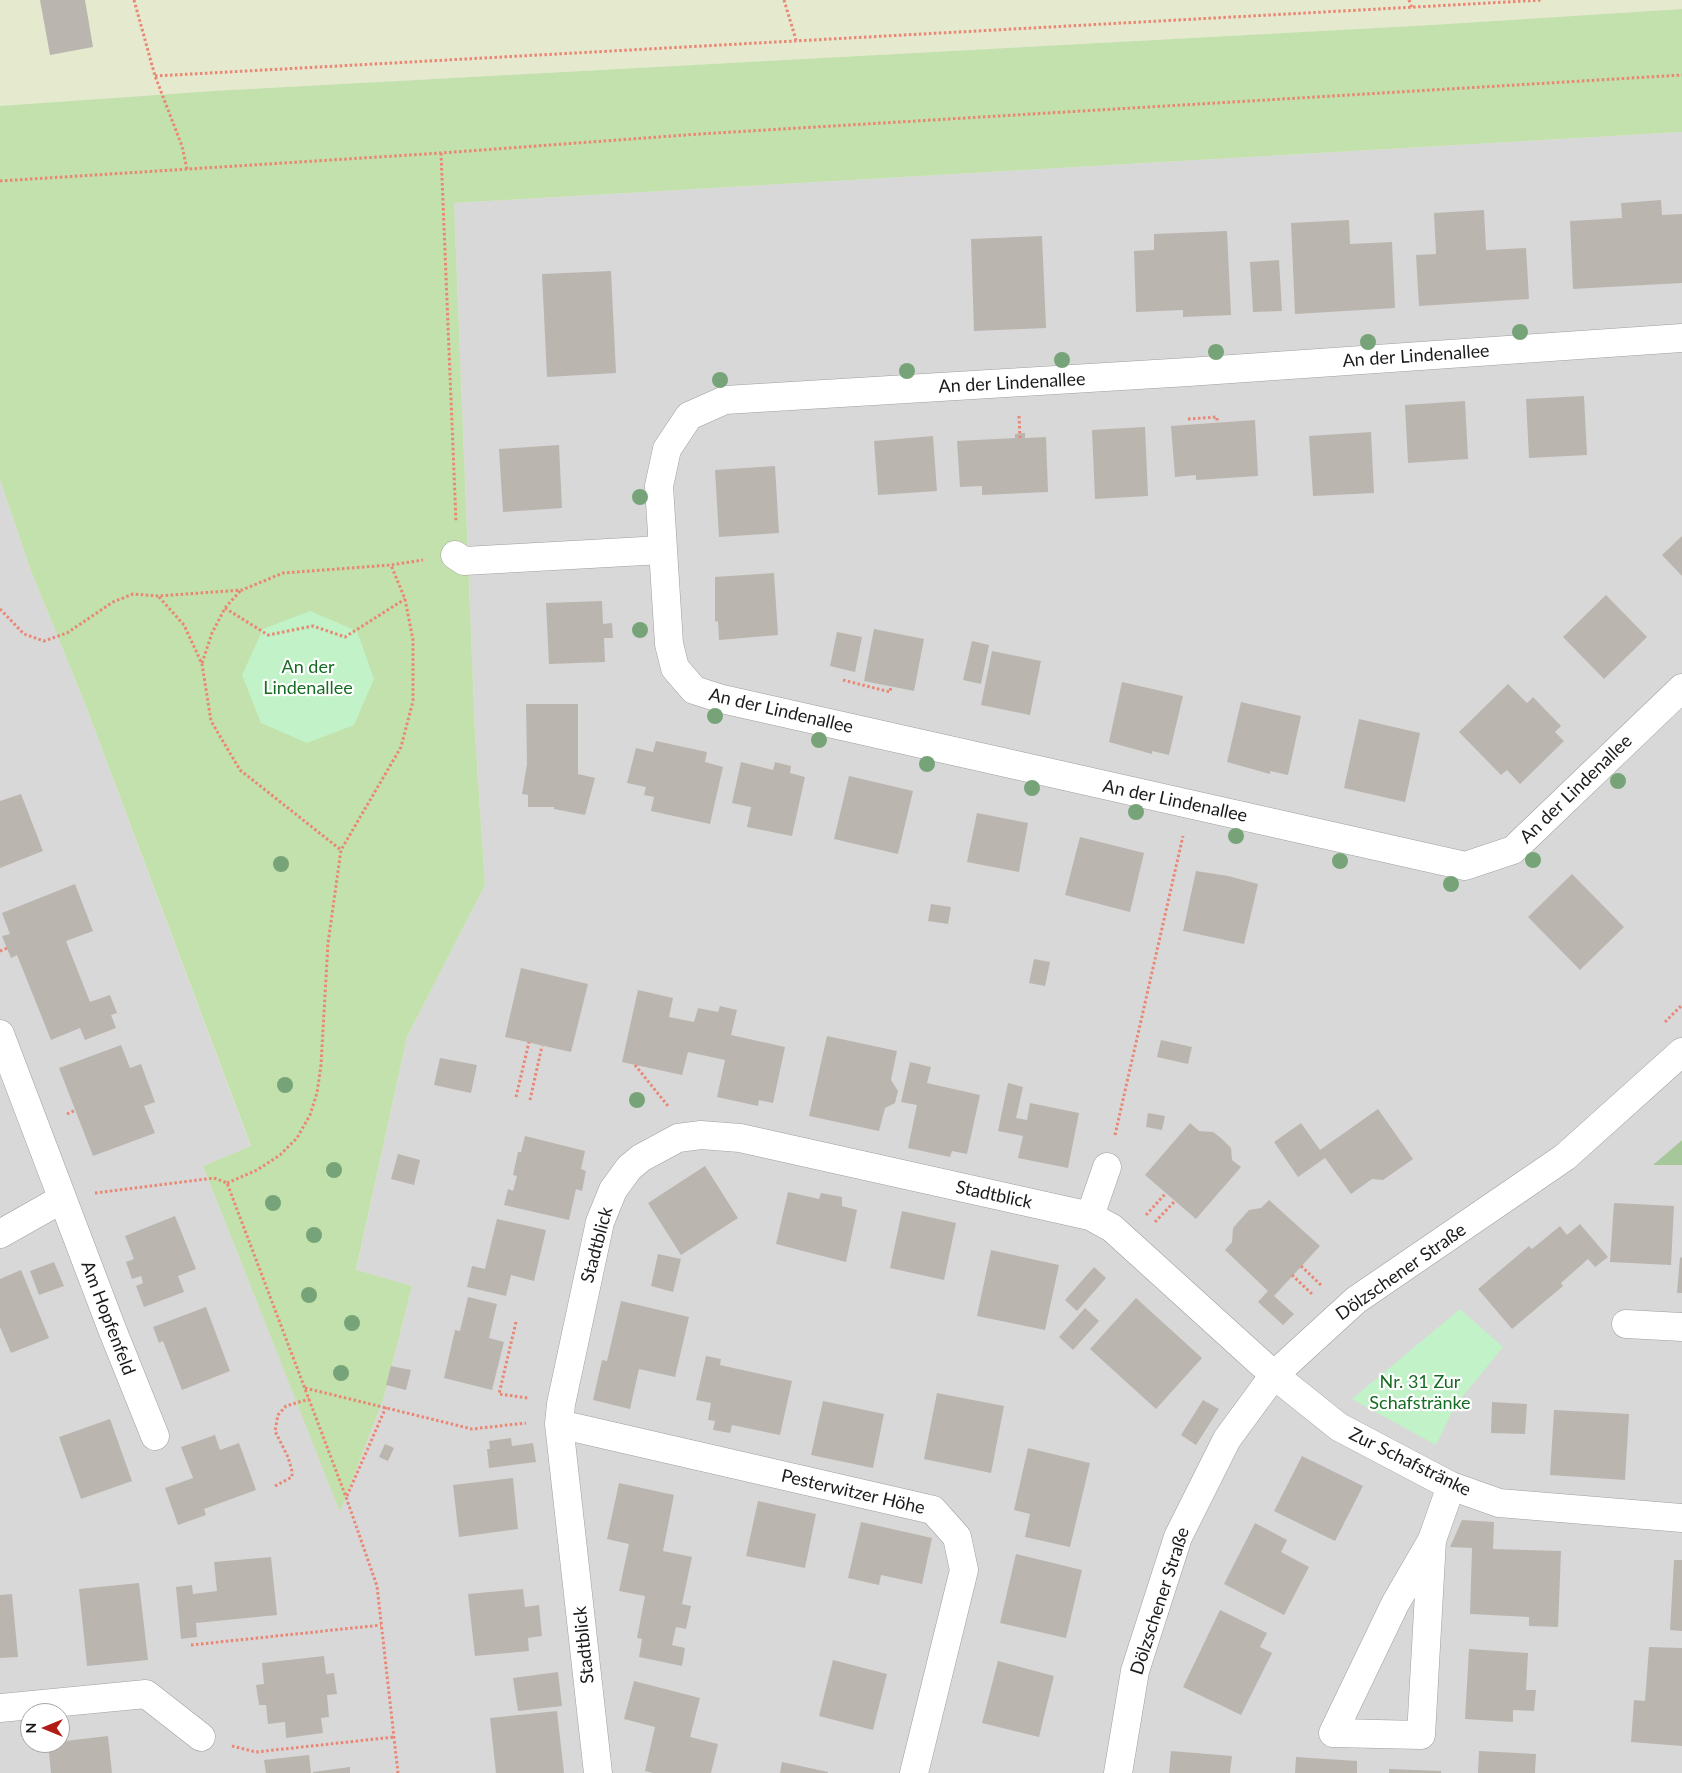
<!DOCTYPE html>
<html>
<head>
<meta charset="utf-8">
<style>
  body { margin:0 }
  #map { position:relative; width:1682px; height:1773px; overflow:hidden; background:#ebe9e1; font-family:Lato,sans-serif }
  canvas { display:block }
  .north { position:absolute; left:20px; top:1703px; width:50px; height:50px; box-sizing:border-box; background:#fff; border:1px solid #a4a4a4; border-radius:50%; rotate:270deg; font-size:14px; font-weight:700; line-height:20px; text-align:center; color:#1b1b1b }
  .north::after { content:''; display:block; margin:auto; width:18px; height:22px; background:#b21c14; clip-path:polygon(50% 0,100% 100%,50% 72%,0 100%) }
</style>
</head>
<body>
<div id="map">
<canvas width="1682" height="1773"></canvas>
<div class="north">N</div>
</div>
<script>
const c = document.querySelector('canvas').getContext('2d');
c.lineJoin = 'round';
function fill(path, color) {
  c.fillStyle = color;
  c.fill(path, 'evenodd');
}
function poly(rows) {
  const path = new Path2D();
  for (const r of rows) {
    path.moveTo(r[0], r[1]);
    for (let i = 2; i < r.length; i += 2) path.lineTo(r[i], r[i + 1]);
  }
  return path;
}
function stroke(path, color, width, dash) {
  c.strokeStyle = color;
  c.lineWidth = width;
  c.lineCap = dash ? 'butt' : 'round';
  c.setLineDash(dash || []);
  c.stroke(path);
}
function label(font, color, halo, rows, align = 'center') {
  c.font = font + ' Lato,sans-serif';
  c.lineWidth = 4.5;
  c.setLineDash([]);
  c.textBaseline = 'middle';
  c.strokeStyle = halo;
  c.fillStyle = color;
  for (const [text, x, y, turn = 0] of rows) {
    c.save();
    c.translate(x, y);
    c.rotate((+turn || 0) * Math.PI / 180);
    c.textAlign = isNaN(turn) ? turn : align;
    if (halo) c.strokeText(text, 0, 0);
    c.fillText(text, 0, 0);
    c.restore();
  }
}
const residential = poly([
  [1682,132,1682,1140,1654,1165,1682,1165,1682,1773,0,1773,0,480,31,571,87,709,251,1147,203,1166,340,1511,384,1397,412,1286,356,1271,407,1037,485,885,475,733,454,203],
  [30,1713,60,1713,60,1743,30,1743]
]);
const farmland = poly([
  [0,0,1682,0,1682,9,1432,25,213,91,0,106]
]);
const grass = poly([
  [1682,9,1682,132,454,203,475,733,485,885,407,1037,356,1270,412,1286,384,1397,340,1512,203,1166,251,1146,87,709,31,571,0,480,0,106,213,91,1432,25]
]);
const forest = poly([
  [1682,1140,1682,1165,1653,1165]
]);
const park = poly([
  [310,611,357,631,374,679,354,725,307,743,261,723,242,675,263,629],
  [1460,1309,1503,1347,1455,1406,1436,1445,1352,1399]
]);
const building = poly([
  [40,0,85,0,93,47,50,55],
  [1661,200,1662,215,1682,214,1682,283,1573,289,1570,221,1622,218,1621,203],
  [1484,210,1486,250,1526,248,1529,299,1419,306,1416,255,1436,254,1434,213],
  [1349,220,1350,244,1392,242,1395,308,1295,314,1291,223],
  [1227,231,1231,315,1183,317,1183,310,1136,312,1134,251,1154,250,1154,234],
  [1042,236,1046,328,974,331,971,239],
  [1279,260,1282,311,1253,312,1250,262],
  [611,271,616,373,547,377,542,274],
  [1584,396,1587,455,1529,458,1526,399],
  [1465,401,1468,459,1408,463,1405,405],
  [1255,420,1258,476,1196,480,1196,475,1175,477,1171,426],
  [1145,427,1148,496,1095,499,1092,430],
  [1371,432,1374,493,1313,496,1309,436],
  [1025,433,1025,438,1046,437,1048,492,982,495,982,486,960,487,957,441,1015,438,1015,434],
  [933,436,937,491,878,495,874,441],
  [559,445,562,508,503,512,499,449],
  [775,466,779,533,719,537,715,470],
  [1682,536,1682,576,1662,555],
  [774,573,778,635,719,640,718,621,715,622,715,577],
  [1606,595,1647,637,1604,679,1563,637],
  [602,601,603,624,612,623,613,638,604,638,605,662,549,664,546,603],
  [874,629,924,639,914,691,864,681],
  [837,632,862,637,855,672,830,666],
  [972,641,989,645,981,684,963,680],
  [992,651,1041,661,1030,715,981,705],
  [1122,682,1183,696,1169,755,1152,751,1152,754,1109,742],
  [1508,684,1527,703,1533,697,1561,726,1555,732,1564,741,1520,784,1507,770,1501,775,1459,732],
  [1241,702,1301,716,1288,775,1270,771,1270,774,1227,762],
  [526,704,578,704,578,774,595,778,585,815,554,809,554,807,528,807,528,795,522,794,527,764],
  [1359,719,1420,733,1405,802,1344,788],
  [656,741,707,752,705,762,723,767,710,824,651,811,654,797,644,795,646,787,627,783,636,748,653,752],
  [741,762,773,770,775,762,791,766,790,773,805,777,792,836,747,827,751,807,732,803],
  [849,776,913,791,898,854,834,839],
  [21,794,43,851,0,868,0,801],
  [977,813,1028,823,1019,872,967,862],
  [1080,837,1144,853,1130,912,1065,895],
  [1196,871,1228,876,1258,884,1244,944,1183,931],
  [1572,874,1624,927,1580,970,1528,917],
  [75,884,93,931,66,941,90,1002,110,995,117,1013,111,1015,116,1028,85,1040,80,1028,51,1040,17,955,11,958,2,936,10,934,2,913],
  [931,904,951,907,948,924,928,921],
  [1034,959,1050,962,1045,986,1029,983],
  [521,968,588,984,571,1052,505,1037],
  [638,990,673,998,669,1017,694,1022,698,1008,718,1012,720,1006,737,1010,731,1035,785,1047,773,1103,759,1100,758,1106,717,1097,725,1060,688,1052,682,1075,622,1062],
  [827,1036,897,1051,891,1080,898,1091,895,1103,885,1108,879,1131,809,1116],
  [1161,1040,1192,1047,1188,1064,1157,1057],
  [121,1045,130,1068,141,1064,155,1102,144,1106,155,1133,93,1156,59,1068],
  [440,1058,477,1065,471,1093,434,1085],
  [910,1062,931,1067,927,1083,980,1095,967,1154,952,1151,950,1157,908,1148,917,1105,901,1102],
  [1008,1083,1023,1087,1016,1118,1027,1120,1030,1103,1079,1113,1068,1168,1018,1158,1023,1136,998,1131],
  [1378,1109,1413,1159,1383,1180,1372,1179,1351,1194,1325,1158,1298,1177,1274,1142,1301,1123,1320,1150],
  [1148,1113,1165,1116,1162,1130,1146,1127],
  [1190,1123,1199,1131,1213,1132,1221,1138,1231,1148,1232,1160,1241,1167,1196,1219,1145,1175],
  [525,1136,585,1151,581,1169,586,1171,582,1191,576,1189,569,1220,504,1205,508,1189,513,1191,517,1176,513,1175,518,1152,521,1152],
  [398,1154,420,1160,414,1185,391,1179],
  [705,1166,738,1218,681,1255,648,1203],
  [788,1192,819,1199,821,1193,842,1197,842,1206,857,1210,846,1262,776,1244],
  [1269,1200,1320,1246,1274,1296,1294,1314,1283,1325,1258,1302,1268,1291,1225,1250,1232,1242,1233,1228,1240,1220,1249,1210,1261,1208],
  [1614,1203,1674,1206,1671,1265,1610,1262],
  [902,1211,956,1223,944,1280,890,1268],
  [175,1216,196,1269,178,1276,184,1292,144,1307,136,1286,143,1283,141,1276,132,1279,126,1262,134,1259,125,1236],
  [497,1219,546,1230,534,1281,511,1275,506,1296,467,1287,472,1266,485,1269],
  [1580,1224,1608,1257,1595,1267,1588,1259,1561,1283,1563,1286,1512,1329,1478,1289,1529,1246,1532,1249,1560,1226,1567,1235],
  [991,1250,1059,1265,1045,1330,977,1316],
  [658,1254,681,1259,673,1292,651,1286],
  [1680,1257,1682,1258,1682,1293,1677,1293],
  [54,1262,64,1286,39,1295,30,1271],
  [1094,1267,1106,1278,1077,1311,1065,1300],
  [21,1270,49,1338,11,1353,0,1327,0,1279],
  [468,1297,497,1304,489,1338,504,1342,492,1390,444,1378,455,1330,460,1331],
  [1136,1298,1202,1358,1156,1409,1090,1349],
  [621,1301,689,1317,675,1377,639,1369,630,1409,593,1400,602,1360,607,1361],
  [206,1307,230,1371,182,1390,163,1341,159,1343,153,1327],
  [1085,1308,1099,1321,1073,1350,1059,1337],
  [706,1356,721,1359,720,1365,792,1381,780,1435,732,1425,730,1433,713,1430,715,1421,708,1420,711,1403,696,1400],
  [391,1366,411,1370,406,1390,386,1385],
  [937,1393,1004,1406,991,1473,924,1459],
  [1203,1400,1219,1409,1196,1445,1181,1435],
  [823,1401,884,1414,873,1468,811,1455],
  [1492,1402,1527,1404,1525,1434,1491,1433],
  [1554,1410,1629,1414,1625,1480,1550,1475],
  [110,1419,132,1481,81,1499,59,1437],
  [215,1435,220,1450,239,1443,256,1490,204,1509,206,1515,178,1525,165,1488,193,1478,181,1447],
  [511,1438,512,1446,533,1443,536,1462,489,1468,487,1449,490,1449,489,1441],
  [385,1444,394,1448,388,1461,379,1457],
  [1028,1448,1090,1463,1070,1547,1025,1537,1030,1514,1014,1510],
  [1302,1456,1363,1486,1335,1541,1274,1511],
  [513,1478,518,1529,459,1537,453,1485],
  [619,1483,674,1495,663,1551,692,1557,682,1604,691,1606,686,1629,676,1627,672,1645,685,1648,682,1666,639,1657,642,1639,637,1638,645,1596,619,1591,629,1544,607,1539],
  [758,1501,816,1514,805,1568,746,1556],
  [1462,1520,1494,1522,1493,1549,1561,1551,1558,1627,1529,1626,1529,1617,1470,1614,1472,1548,1450,1547],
  [861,1522,932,1538,922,1584,881,1575,879,1585,848,1578],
  [1255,1523,1287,1540,1281,1552,1309,1567,1284,1615,1224,1584],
  [1016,1554,1082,1570,1066,1638,1000,1623],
  [271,1557,277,1615,196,1623,197,1637,181,1639,176,1587,192,1585,193,1594,217,1591,214,1562],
  [1674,1560,1682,1560,1682,1631,1670,1630],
  [139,1583,148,1660,87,1666,79,1589],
  [523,1589,525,1607,539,1605,542,1636,528,1638,529,1651,475,1656,468,1594],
  [12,1594,18,1657,0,1658,0,1595],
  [1220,1610,1267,1633,1260,1647,1272,1653,1241,1715,1183,1687],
  [1649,1647,1682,1648,1682,1746,1631,1742,1634,1700,1645,1701],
  [1469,1649,1528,1653,1526,1690,1536,1690,1534,1711,1513,1710,1513,1722,1465,1719],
  [324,1656,326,1674,334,1673,337,1694,327,1695,329,1717,321,1718,323,1733,286,1738,285,1722,268,1724,266,1705,259,1705,256,1685,264,1684,262,1663],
  [833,1660,887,1674,873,1730,819,1716],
  [998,1661,1054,1676,1039,1737,982,1723],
  [558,1672,562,1706,518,1711,513,1678],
  [634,1681,700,1698,690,1737,718,1744,711,1773,653,1773,645,1771,655,1727,624,1719],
  [557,1711,564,1773,496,1773,490,1718],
  [108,1736,112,1773,51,1773,48,1743],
  [1171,1751,1232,1756,1230,1773,1169,1773],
  [1479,1751,1536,1754,1535,1773,1478,1773],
  [309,1755,311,1773,266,1773,264,1760],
  [1296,1757,1357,1761,1357,1773,1295,1773],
  [782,1762,828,1772,828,1773,780,1773],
  [350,1767,350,1773,313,1773,313,1772],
  [1389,1769,1441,1771,1441,1773,1389,1773]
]);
const path = poly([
  [134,0,155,76,182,146,187,169],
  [784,0,796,40],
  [1409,0,1412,8],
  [155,76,1543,0],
  [441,153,456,522],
  [0,181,441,153,699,134,1682,75],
  [1019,416,1020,438],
  [1188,419,1217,417,1217,423],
  [159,597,184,625,202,664,211,721,240,770,341,850],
  [225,608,268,635,313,626,345,637,405,599],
  [0,609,24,634,44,641,67,633,113,602,133,594,158,596,242,590,283,573,391,565,423,560],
  [202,663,212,633,225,608,241,590],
  [843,680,890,692,891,686],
  [0,951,7,948],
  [1665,1022,1682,1005],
  [635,1065,668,1106],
  [516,1097,529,1042],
  [530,1100,542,1046],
  [67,1114,76,1110],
  [1115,1135,1183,836],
  [227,1183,257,1170,280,1155,297,1138,310,1115,317,1093,321,1065,328,943,341,850,401,747,413,701,413,640,405,599,391,565],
  [95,1193,214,1178,227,1183,346,1497,377,1586,398,1773],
  [1146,1215,1166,1193],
  [1155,1222,1175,1201],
  [1301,1266,1322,1286],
  [1292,1275,1312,1294],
  [516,1322,499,1394,528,1398],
  [305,1388,472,1429,526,1423],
  [275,1486,292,1477,292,1471,288,1457,275,1431,278,1415,286,1406,309,1399],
  [347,1496,386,1407],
  [191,1645,381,1625],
  [232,1746,256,1752,394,1737]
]);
const minor = poly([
  [1682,338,1188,372,725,400,689,416,667,449,659,486,669,644,675,668,694,690,722,699,1465,866,1513,850,1682,688],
  [455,555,464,561,662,550],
  [0,1034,112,1329,155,1436],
  [1090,1216,1107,1167],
  [0,1234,62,1199],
  [1626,1324,1682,1327],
  [559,1424,933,1510,957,1537,964,1570,914,1773],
  [1432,1540,1421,1735,1333,1733,1395,1604,1432,1540,1451,1486],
  [0,1708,146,1694,201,1737],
  [598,1773,559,1424,561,1404,600,1222,613,1190,629,1168,641,1158,678,1138,701,1135,740,1138,1090,1216,1112,1228,1274,1375,1339,1427,1451,1486,1499,1503,1682,1518],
  [1118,1773,1135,1671,1178,1537,1227,1439,1274,1375,1356,1300,1565,1157,1682,1052]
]);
const trees = [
  [1520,332],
  [1368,342],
  [1216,352],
  [1062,360],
  [907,371],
  [720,380],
  [640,497],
  [640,630],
  [715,716],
  [819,740],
  [927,764],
  [1618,781],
  [1032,788],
  [1136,812],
  [1236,836],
  [1533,860],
  [1340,861],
  [281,864],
  [1451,884],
  [285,1085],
  [637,1100],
  [334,1170],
  [273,1203],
  [314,1235],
  [309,1295],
  [352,1323],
  [341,1373]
];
const streetNames = [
  ["An der Lindenallee",1416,356,-4],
  ["An der Lindenallee",1012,383,-3],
  ["An der Lindenallee",781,711,13],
  ["An der Lindenallee",1576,789,-44],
  ["An der Lindenallee",1175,801,12],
  ["Stadtblick",994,1195,12],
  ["Stadtblick",597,1245,-75],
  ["Dölzschener Straße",1401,1272,-35],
  ["Am Hopfenfeld",108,1318,69],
  ["Zur Schafstränke",1410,1462,26],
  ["Pesterwitzer Höhe",853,1492,13],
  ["Dölzschener Straße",1160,1601,-72],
  ["Stadtblick",584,1645,-96]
];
const parkNames = [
  ["An der",308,667],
  ["Lindenallee",308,688],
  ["Nr. 31 Zur",1420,1382],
  ["Schafstränke",1420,1403]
];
fill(residential, '#d9d8d8');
fill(farmland, '#e5e9ce');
fill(grass, '#c3e1ac');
fill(forest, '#a5c79a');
fill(park, '#c1f2c8');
fill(building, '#bbb5af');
stroke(minor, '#9f9f9f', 29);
stroke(path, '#ea8674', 3, [2.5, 2.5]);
stroke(minor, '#fff', 28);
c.fillStyle = '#76a478';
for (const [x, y] of trees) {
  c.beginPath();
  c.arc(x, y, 8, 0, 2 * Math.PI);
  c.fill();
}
label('18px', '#1b1b1b', '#fff', streetNames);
label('18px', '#166c22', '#fff', parkNames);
</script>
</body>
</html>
